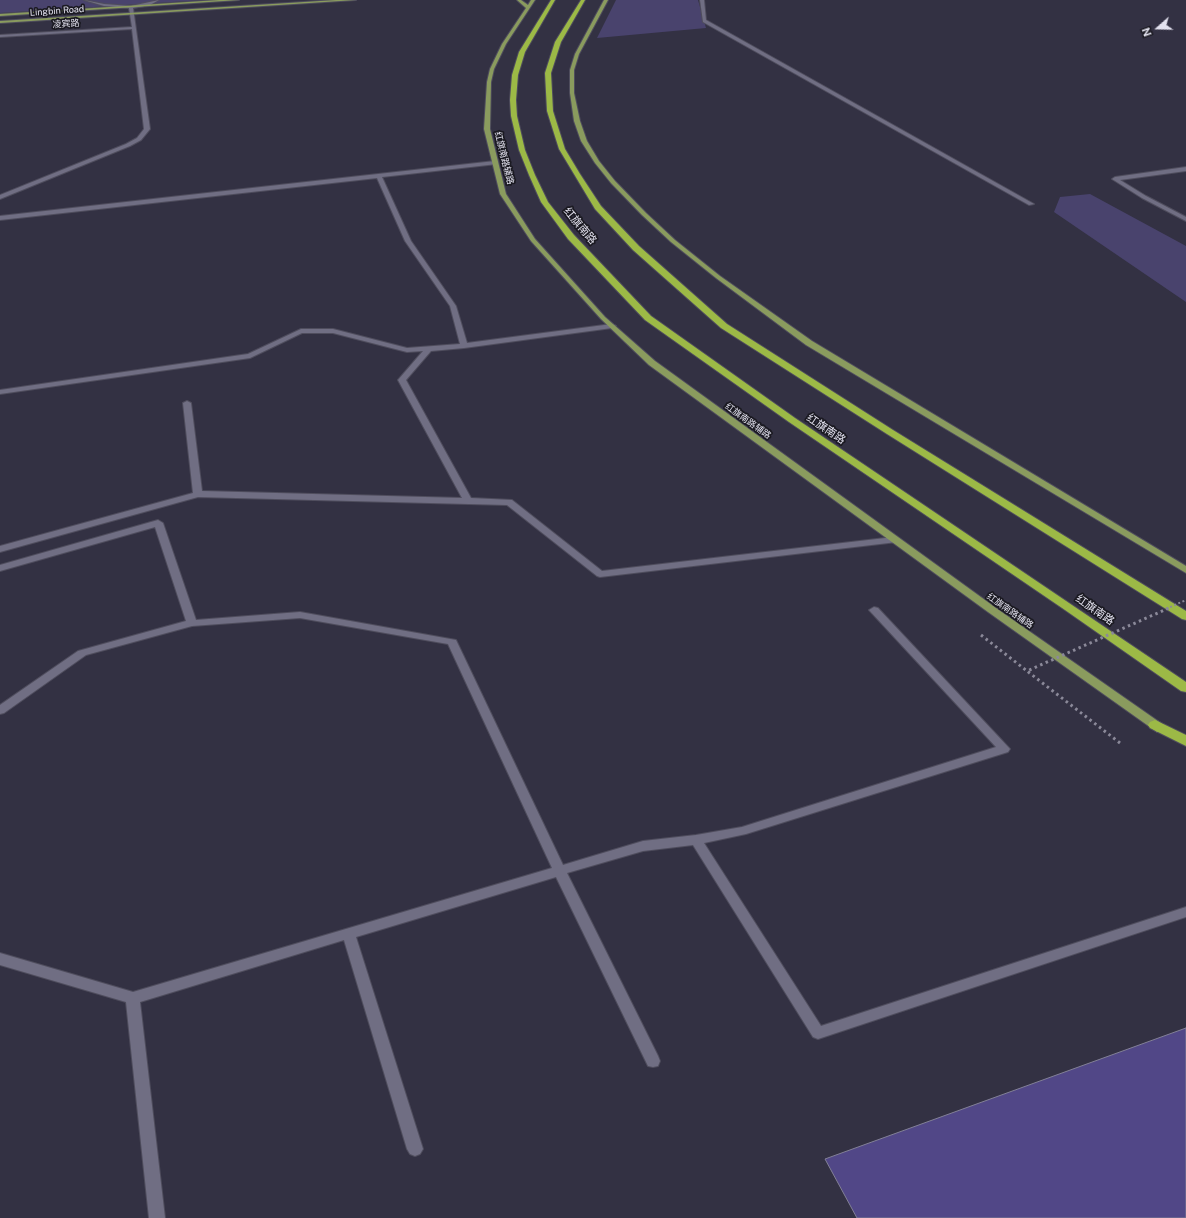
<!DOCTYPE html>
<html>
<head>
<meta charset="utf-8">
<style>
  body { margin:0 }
  #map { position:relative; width:1186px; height:1218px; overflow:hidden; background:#333143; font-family:"Public Sans",sans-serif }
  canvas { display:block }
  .north { position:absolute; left:1138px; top:8px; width:40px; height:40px; -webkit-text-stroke:3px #1b1a22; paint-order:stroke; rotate:250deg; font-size:11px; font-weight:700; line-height:16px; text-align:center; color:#e3e2ef }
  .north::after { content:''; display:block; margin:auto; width:14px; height:18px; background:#e3e2ef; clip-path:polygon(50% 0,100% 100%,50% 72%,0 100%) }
</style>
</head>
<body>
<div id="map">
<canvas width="1186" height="1218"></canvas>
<div class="north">N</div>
</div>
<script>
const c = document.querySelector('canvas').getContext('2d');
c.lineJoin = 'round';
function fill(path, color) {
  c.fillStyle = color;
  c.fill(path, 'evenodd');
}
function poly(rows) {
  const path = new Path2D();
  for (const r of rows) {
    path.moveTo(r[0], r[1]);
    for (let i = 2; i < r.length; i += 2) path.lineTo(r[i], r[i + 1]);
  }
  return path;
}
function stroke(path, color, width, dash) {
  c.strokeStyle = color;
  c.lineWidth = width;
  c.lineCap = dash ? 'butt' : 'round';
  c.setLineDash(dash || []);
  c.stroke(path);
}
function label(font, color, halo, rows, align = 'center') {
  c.font = font + ' "Public Sans","Noto Sans SC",sans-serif';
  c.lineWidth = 3.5;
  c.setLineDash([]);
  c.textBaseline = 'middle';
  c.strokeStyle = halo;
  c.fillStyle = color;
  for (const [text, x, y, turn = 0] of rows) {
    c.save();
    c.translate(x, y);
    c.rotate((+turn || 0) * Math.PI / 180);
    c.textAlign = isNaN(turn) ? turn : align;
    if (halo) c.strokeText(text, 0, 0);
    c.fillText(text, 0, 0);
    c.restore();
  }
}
const green = poly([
  [0,0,204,0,0,13],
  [616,0,698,0,706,28,597,38],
  [1090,194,1186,246,1186,302,1054,212,1060,197]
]);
const building = poly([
  [1186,1028,1186,1218,857,1218,825,1159,1186,1028]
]);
const path = poly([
  [981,635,1027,671]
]);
const minor = poly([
  [84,0,104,4,131,6,159,0,150,5,133,8,150,129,141,140,130,146,0,199,0,195,126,144,137,138,144,129,132,29,0,37,0,35,132,27,129,8,104,6,84,0],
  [700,0,704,0,706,20,1034,204,1029,205,703,22,700,0],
  [495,161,498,163,497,164,382,177,411,241,456,306,467,343,612,324,616,326,612,328,464,348,431,351,406,380,471,498,512,500,602,571,894,537,897,538,899,540,897,542,600,577,597,576,507,505,198,497,0,552,0,546,193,493,183,403,187,401,191,403,202,491,462,498,398,380,423,351,407,352,333,333,302,333,250,358,0,394,0,390,248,354,301,329,333,329,407,348,460,344,450,306,405,241,377,178,0,220,0,216,495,161],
  [1186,167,1186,171,1120,180,1146,196,1186,217,1186,221,1142,198,1112,179,1115,177,1186,167],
  [158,520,163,523,196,620,300,612,456,640,563,865,643,841,696,835,742,827,996,747,869,610,874,607,878,608,1010,749,1008,752,746,834,704,843,821,1026,1186,907,1186,917,818,1039,813,1037,693,845,643,851,567,873,658,1056,660,1061,658,1066,653,1067,648,1066,556,877,356,937,423,1149,420,1154,415,1156,410,1154,407,1149,344,940,140,1002,165,1218,149,1218,126,1002,0,965,0,953,133,992,552,868,448,644,300,618,192,626,86,655,4,713,0,714,0,705,78,651,186,621,155,527,0,571,0,565,158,520]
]);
const major = poly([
  [219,0,239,0,0,16,0,14,219,0],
  [336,0,356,0,0,23,0,21,336,0],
  [517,0,521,0,528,5,531,0,535,0,506,44,494,69,491,82,490,129,506,194,535,239,605,317,655,361,996,608,1165,726,1167,729,1165,732,1157,732,988,612,649,365,601,319,531,241,500,194,484,129,487,82,490,69,502,44,526,8,517,0],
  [604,0,608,0,579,54,574,70,574,93,580,121,587,141,599,161,615,181,646,213,675,240,720,276,812,341,1186,566,1186,573,806,345,716,278,671,242,642,215,611,183,595,163,581,141,574,121,570,93,570,70,575,54,604,0]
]);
const highway = poly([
  [551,0,555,0,525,52,518,75,516,100,517,116,525,150,535,175,548,202,574,235,651,316,795,418,1186,682,1186,692,1181,691,1065,610,789,422,645,320,568,239,541,202,529,175,519,150,511,116,510,100,512,75,519,52,551,0],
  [581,0,585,0,561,42,551,73,553,111,565,149,580,174,601,206,639,246,727,324,893,430,1186,611,1186,620,1182,619,887,434,721,328,633,250,595,209,559,149,547,111,545,73,555,42,581,0],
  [1155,720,1186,735,1186,746,1150,728,1148,725,1150,722,1155,720]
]);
const pathBridgeFar1 = poly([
  [1166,609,1186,600]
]);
const pathBridge = poly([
  [1120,743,1027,671,1169,608]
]);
const farStreetnames = [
  ["Lingbin Road",57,11,-4],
  ["凌宾路",66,24,-4],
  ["红旗南路辅路",504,158,76],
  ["红旗南路辅路",748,421,36],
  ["红旗南路辅路",1010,611,35]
];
const streetNames = [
  ["红旗南路",580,226,50],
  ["红旗南路",826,429,34],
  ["红旗南路",1095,610,35]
];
fill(green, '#49436d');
fill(building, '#514787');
stroke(building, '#838197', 1);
stroke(minor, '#4f4d5d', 2);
stroke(major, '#4f4d5d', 2);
stroke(highway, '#4f4d5d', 2);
stroke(path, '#8b8999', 3, [2.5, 3.5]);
fill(minor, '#706e83');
fill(major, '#8a9b5e');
fill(highway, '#9cb946');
stroke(pathBridgeFar1, '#8b8999', 2, [2, 2.5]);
stroke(pathBridge, '#8b8999', 3, [2.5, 3.5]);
label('9px', '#e3e2ef', '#1b1a22', farStreetnames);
label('11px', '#e3e2ef', '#1b1a22', streetNames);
</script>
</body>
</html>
